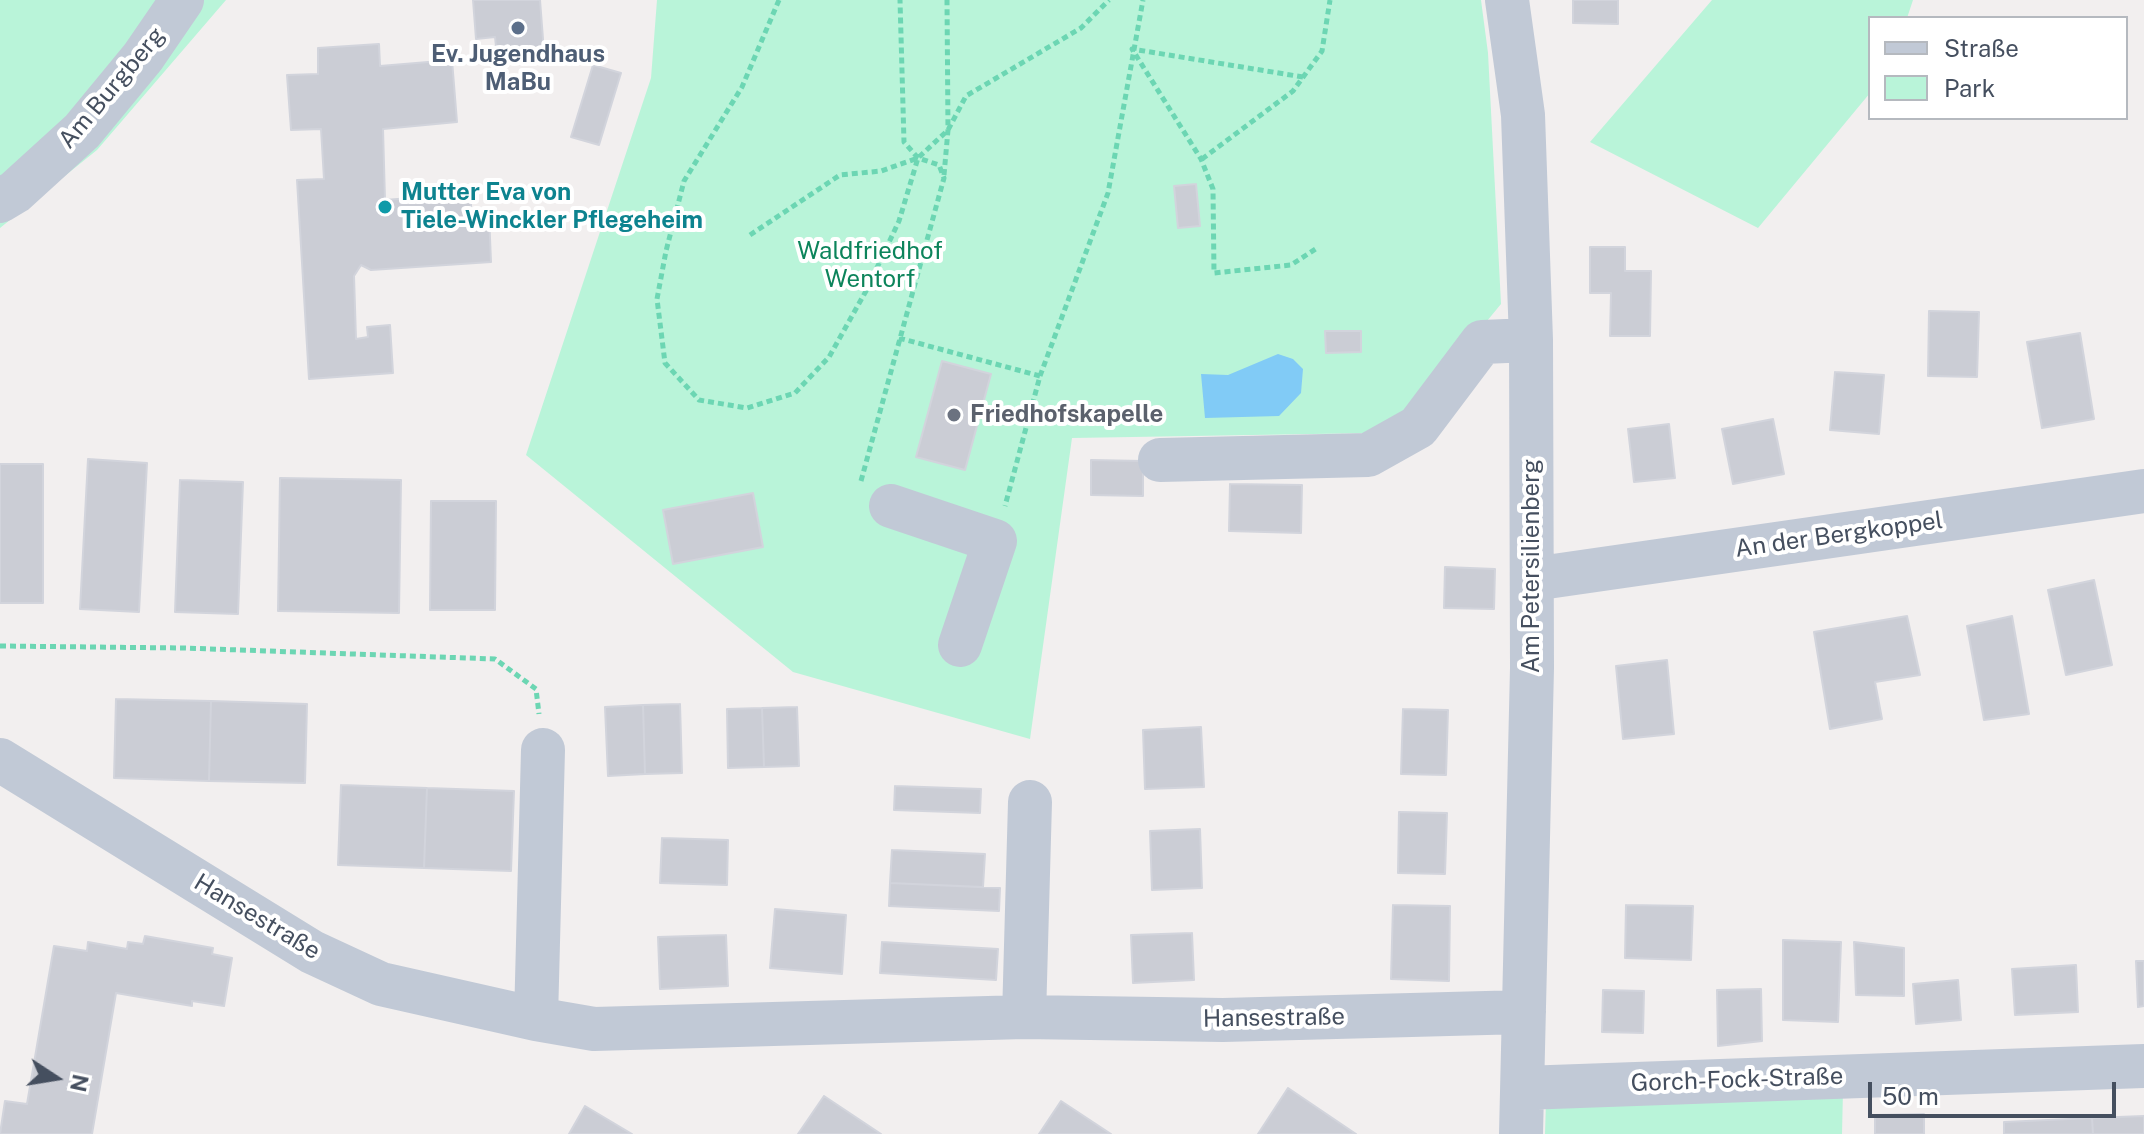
<!DOCTYPE html>
<html>
<head>
<meta charset="utf-8">
<style>
  body { margin:0 }
  #map { position:relative; width:2144px; height:1134px; overflow:hidden; background:#f2efef; font-family:"Public Sans",sans-serif }
  canvas { display:block }
  .legend { position:absolute; left:1868px; top:16px; width:260px; height:104px; box-sizing:border-box; background:#fff; border:2px solid #b5b9bf; margin:0; padding:10px 14px; list-style:none; font-size:24px; color:#454f5f }
  .legend li { display:flex; align-items:center; gap:16px; height:40px }
  .legend b { width:40px; border:2px solid #b5b9bf }
  .north { position:absolute; left:16px; top:1038px; width:80px; height:80px; -webkit-text-stroke:6px #fff; paint-order:stroke; rotate:102deg; font-size:22px; font-weight:700; line-height:32px; text-align:center; color:#454f5f }
  .north::after { content:''; display:block; margin:auto; width:28px; height:36px; background:#454f5f; clip-path:polygon(50% 0,100% 100%,50% 72%,0 100%) }
  .scale { position:absolute; left:1868px; top:1082px; width:248px; height:36px; box-sizing:border-box; border:4px solid #454f5f; border-top:0; padding-left:10px; font-size:24px; line-height:28px; white-space:nowrap; color:#454f5f; -webkit-text-stroke:6px #fff; paint-order:stroke }
</style>
</head>
<body>
<div id="map">
<canvas width="2144" height="1134"></canvas>
<ul class="legend">
<li><b style="height:10px;background:#c1c9d6"></b>Straße</li>
<li><b style="height:22px;background:#b9f4d9"></b>Park</li>
</ul>
<div class="north">N</div>
<div class="scale">50 m</div>
</div>
<script>
const c = document.querySelector('canvas').getContext('2d');
c.lineJoin = 'round';
function fill(path, color) {
  c.fillStyle = color;
  c.fill(path, 'evenodd');
}
function poly(rows) {
  const path = new Path2D();
  for (const r of rows) {
    path.moveTo(r[0], r[1]);
    for (let i = 2; i < r.length; i += 2) path.lineTo(r[i], r[i + 1]);
  }
  return path;
}
function stroke(path, color, width, dash) {
  c.strokeStyle = color;
  c.lineWidth = width;
  c.lineCap = dash ? 'butt' : 'round';
  c.setLineDash(dash || []);
  c.stroke(path);
}
function label(font, color, halo, rows, align = 'center') {
  c.font = font + ' "Public Sans",sans-serif';
  c.lineWidth = 8;
  c.setLineDash([]);
  c.textBaseline = 'middle';
  c.strokeStyle = halo;
  c.fillStyle = color;
  for (const [text, x, y, turn = 0] of rows) {
    c.save();
    c.translate(x, y);
    c.rotate((+turn || 0) * Math.PI / 180);
    c.textAlign = isNaN(turn) ? turn : align;
    if (halo) c.strokeText(text, 0, 0);
    c.fillText(text, 0, 0);
    c.restore();
  }
}
const green = poly([
  [0,0,226,0,97,150,0,228],
  [657,0,1481,0,1488,53,1501,304,1412,412,1373,433,1072,438,1030,739,793,672,526,455,651,78],
  [1712,0,1913,0,1907,18,1870,18,1870,93,1758,228,1590,142],
  [1843,1090,1842,1134,1545,1134,1546,1101]
]);
const water = poly([
  [1278,354,1293,359,1303,369,1301,393,1279,416,1205,418,1201,374,1228,375]
]);
const building = poly([
  [473,0,540,0,544,52,497,56,495,37,476,39,473,0],
  [1573,0,1618,0,1618,24,1573,23,1573,0],
  [379,44,380,66,452,60,457,122,383,129,385,200,471,193,471,215,489,214,491,262,371,270,361,265,354,276,356,339,368,337,367,327,390,325,393,373,309,379,297,180,324,179,321,129,291,130,287,75,318,74,318,48,379,44],
  [593,65,621,73,599,145,571,137,593,65],
  [1196,184,1200,226,1178,228,1174,186,1196,184],
  [1590,247,1625,247,1625,271,1651,271,1650,336,1610,336,1611,293,1590,293,1590,247],
  [1929,311,1979,312,1977,377,1928,376,1929,311],
  [1325,331,1361,331,1361,352,1326,353,1325,331],
  [2080,333,2094,419,2042,428,2027,342,2080,333],
  [942,361,991,374,965,470,916,457,942,361],
  [1835,372,1884,375,1879,434,1830,430,1835,372],
  [1773,419,1784,474,1733,484,1722,429,1773,419],
  [1669,424,1675,478,1634,482,1628,429,1669,424],
  [88,459,147,463,139,612,80,609,88,459],
  [1091,460,1143,461,1143,496,1091,495,1091,460],
  [0,464,43,464,43,603,0,603,0,464],
  [280,478,401,480,399,613,278,611,280,478],
  [180,480,243,482,238,614,175,612,180,480],
  [1230,484,1302,485,1301,533,1229,531,1230,484],
  [753,493,763,547,673,564,663,510,753,493],
  [431,501,496,501,495,610,430,610,431,501],
  [1445,567,1495,569,1494,609,1444,608,1445,567],
  [2094,580,2112,665,2066,675,2048,590,2094,580],
  [1907,616,1920,675,1875,682,1882,719,1830,729,1814,632,1907,616],
  [2012,616,2029,714,1984,720,1967,626,2012,616],
  [1667,660,1674,734,1623,739,1616,666,1667,660],
  [116,699,211,701,209,781,114,778,116,699],
  [211,701,307,704,305,783,209,781,211,701],
  [680,704,682,773,645,774,643,705,680,704],
  [643,705,645,774,608,776,605,707,643,705],
  [797,707,799,766,764,767,762,708,797,707],
  [762,708,764,767,728,768,727,709,762,708],
  [1403,709,1448,710,1446,775,1401,774,1403,709],
  [1201,727,1204,787,1145,789,1143,730,1201,727],
  [341,785,427,788,424,868,338,865,341,785],
  [895,786,981,789,980,813,894,810,895,786],
  [427,788,514,791,511,871,424,868,427,788],
  [1399,812,1447,813,1445,874,1398,873,1399,812],
  [1200,829,1202,888,1152,890,1150,831,1200,829],
  [662,838,728,840,727,885,660,883,662,838],
  [892,850,985,854,983,887,890,883,892,850],
  [890,883,1000,888,999,911,889,906,890,883],
  [1393,905,1450,906,1449,981,1391,979,1393,905],
  [1626,905,1693,906,1691,960,1625,958,1626,905],
  [775,909,846,915,842,974,770,968,775,909],
  [1192,933,1194,980,1133,983,1131,935,1192,933],
  [726,935,728,986,660,989,658,937,726,935],
  [145,936,213,948,212,954,232,958,224,1006,192,1001,192,1006,116,993,92,1134,0,1134,5,1101,27,1104,54,946,87,951,88,942,127,949,128,942,143,944,145,936],
  [1783,940,1841,942,1838,1022,1783,1020,1783,940],
  [882,942,998,949,996,980,880,973,882,942],
  [1854,942,1904,948,1904,996,1856,995,1854,942],
  [2136,961,2144,961,2144,1006,2138,1007,2136,961],
  [2076,965,2078,1012,2015,1015,2012,969,2076,965],
  [1958,980,1961,1020,1916,1024,1913,984,1958,980],
  [1761,989,1762,1041,1718,1046,1717,990,1761,989],
  [1603,990,1644,991,1643,1033,1602,1032,1603,990],
  [1288,1088,1356,1134,1258,1134,1288,1088],
  [824,1096,881,1134,798,1134,824,1096],
  [1061,1101,1111,1134,1039,1134,1061,1101],
  [585,1106,632,1134,569,1134,585,1106],
  [1924,1114,1924,1134,1875,1134,1875,1115,1924,1114],
  [2144,1116,2144,1134,2093,1134,2092,1118,2144,1116],
  [2092,1118,2093,1134,2004,1134,2004,1122,2092,1118]
]);
const path = poly([
  [779,0,742,87,684,181,666,251,657,299,665,363,699,400,747,408,795,393,829,357,866,291,899,221,918,158],
  [1303,77,1132,49,1201,159,1213,189,1214,273,1291,265,1317,248],
  [1202,159,1293,91,1322,51,1330,0],
  [944,175,948,130,947,0],
  [750,235,840,175,881,171,918,158,948,130,966,96,1081,28,1109,0],
  [899,338,1040,376,1005,506],
  [1040,376,1108,193,1143,0],
  [861,481,944,178,939,165,918,158,904,142,900,0],
  [0,646,183,648,495,659,536,689,539,714]
]);
const minor = poly([
  [1507,0,1523,115,1531,340,1532,668,1521,1134],
  [0,201,15,192,82,131,143,57,182,0],
  [1160,460,1368,455,1418,427,1482,342,1531,340],
  [891,506,995,541,960,645],
  [1533,579,2144,491],
  [0,760,312,952,381,984,536,1019,594,1029,1024,1017,1223,1020,1524,1012],
  [1024,1017,1030,802],
  [536,1019,543,750],
  [1523,1088,2144,1066]
]);
const markers = [
  [518,28,8,"#5c6f8a"],
  [385,207,8,"#0f9aa8"],
  [954,415,8,"#6b7280"]
];
const serviceNames = [
  ["Ev. Jugendhaus",518,55],
  ["MaBu",518,83]
];
const streetNames = [
  ["Am Burgberg",112,88,-50],
  ["An der Bergkoppel",1839,535,-8],
  ["Am Petersilienberg",1532,566,-90],
  ["Hansestraße",257,917,31],
  ["Hansestraße",1274,1018,-1],
  ["Gorch-Fock-Straße",1737,1080,-2]
];
const cultureNames = [
  ["Mutter Eva von",401,193],
  ["Tiele-Winckler Pflegeheim",401,221]
];
const parkNames = [
  ["Waldfriedhof",870,252],
  ["Wentorf",870,280]
];
const worshipNames = [
  ["Friedhofskapelle",970,415]
];
fill(green, '#b9f4d9');
fill(water, '#81cbf6');
fill(building, '#cbcdd5');
stroke(building, '#d2d4dc', 2);
stroke(path, '#6cd6b3', 5, [6, 4]);
stroke(minor, '#c1c9d6', 44);
for (const [x, y, r, color] of markers) {
  const dot = new Path2D();
  dot.arc(x, y, r, 0, 2 * Math.PI);
  c.fillStyle = color;
  c.fill(dot);
  stroke(dot, '#fff', 3);
}
label('bold 24px', '#4e5e75', '#fff', serviceNames);
label('24px', '#454f5f', '#fff', streetNames);
label('bold 24px', '#0d838f', '#fff', cultureNames, 'left');
label('24px', '#0c845b', '#fff', parkNames);
label('bold 24px', '#5b616d', '#fff', worshipNames, 'left');
</script>
</body>
</html>
